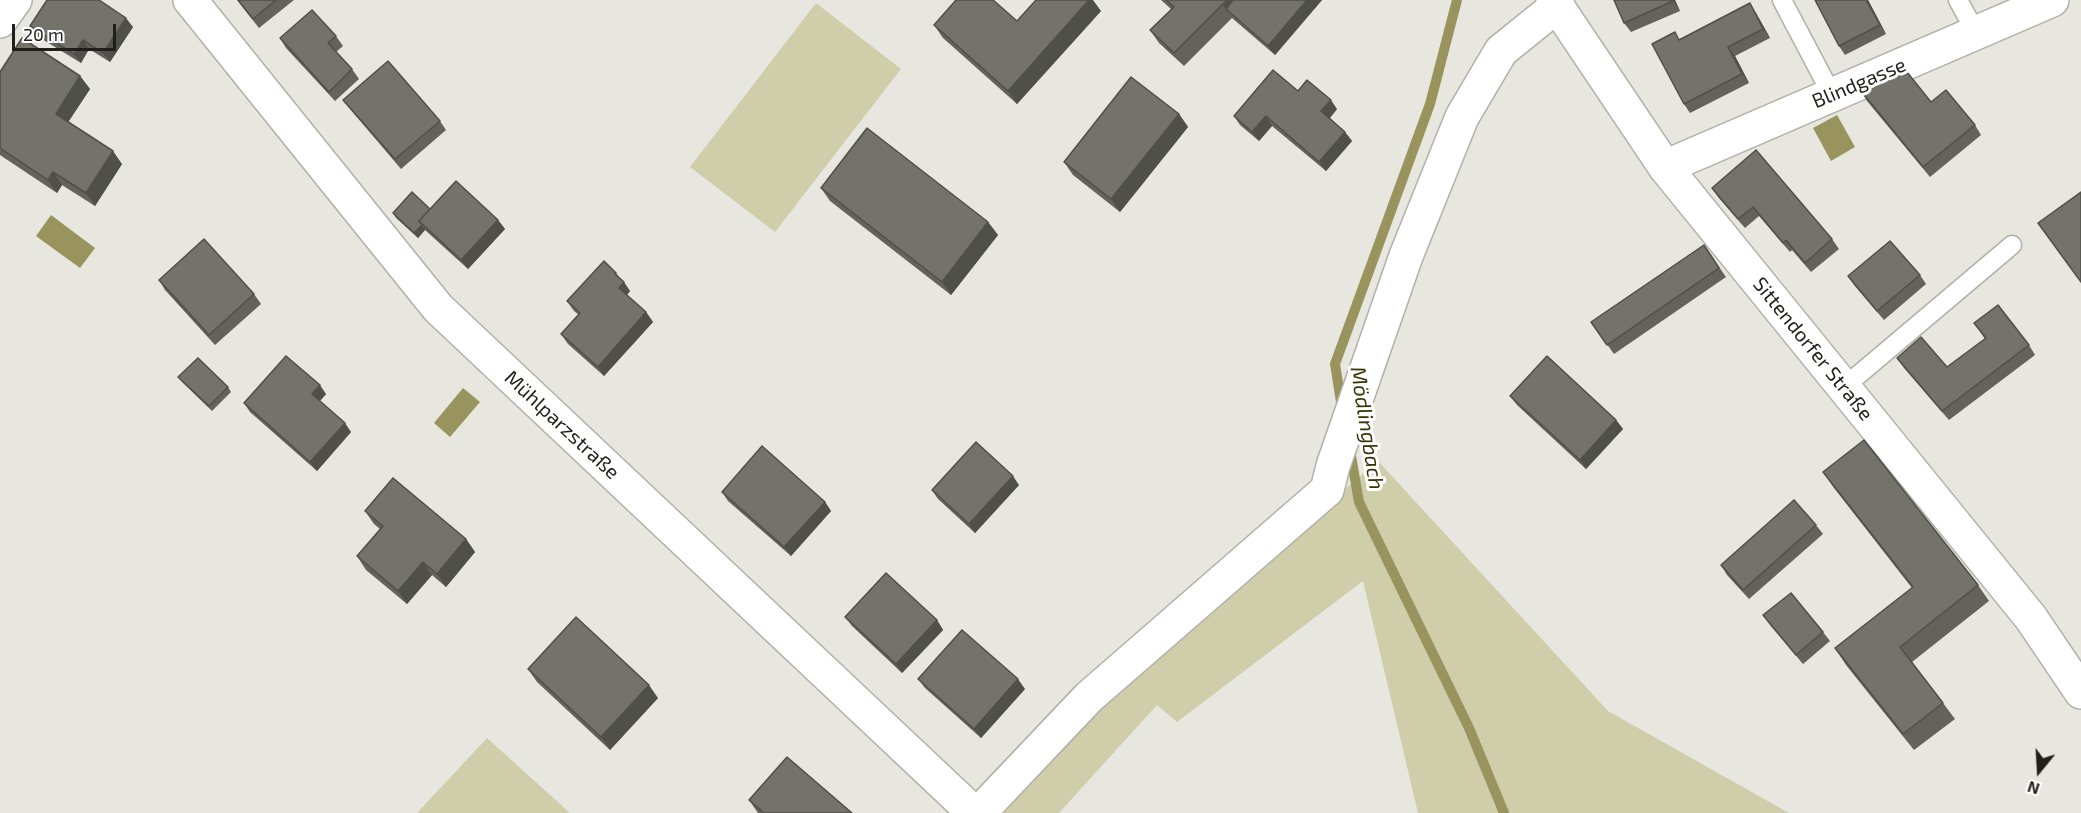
<!DOCTYPE html>
<html>
<head>
<meta charset="utf-8">
<style>
  body { margin:0 }
  #map { position:relative; width:2081px; height:813px; overflow:hidden; background:#e8e7df; font-family:"Exo 2",sans-serif }
  canvas { display:block }
  .north { position:absolute; left:2009px; top:741px; width:60px; height:60px; -webkit-text-stroke:4px #fff; paint-order:stroke; rotate:198deg; font-size:16px; font-weight:700; line-height:24px; text-align:center; color:#1f1f1c }
  .north::after { content:''; display:block; margin:auto; width:21px; height:27px; background:#1f1f1c; clip-path:polygon(50% 0,100% 100%,50% 72%,0 100%) }
  .scale { position:absolute; left:12px; top:24px; width:104px; height:27px; box-sizing:border-box; border:3px solid #1f1f1c; border-top:0; padding-left:8px; font-size:18px; line-height:21px; white-space:nowrap; color:#1f1f1c; -webkit-text-stroke:4px #fff; paint-order:stroke }
</style>
</head>
<body>
<div id="map">
<canvas width="2081" height="813"></canvas>
<div class="north">N</div>
<div class="scale">20 m</div>
</div>
<script>
const c = document.querySelector('canvas').getContext('2d');
c.lineJoin = 'round';
function fill(path, color) {
  c.fillStyle = color;
  c.fill(path, 'evenodd');
}
function poly(rows) {
  const path = new Path2D();
  for (const r of rows) {
    path.moveTo(r[0], r[1]);
    for (let i = 2; i < r.length; i += 2) path.lineTo(r[i], r[i + 1]);
  }
  return path;
}
function stroke(path, color, width, dash) {
  c.strokeStyle = color;
  c.lineWidth = width;
  c.lineCap = dash ? 'butt' : 'round';
  c.setLineDash(dash || []);
  c.stroke(path);
}
function label(font, color, halo, rows, align = 'center') {
  c.font = font + ' "Exo 2",sans-serif';
  c.lineWidth = 6;
  c.setLineDash([]);
  c.textBaseline = 'middle';
  c.strokeStyle = halo;
  c.fillStyle = color;
  for (const [text, x, y, turn = 0] of rows) {
    c.save();
    c.translate(x, y);
    c.rotate((+turn || 0) * Math.PI / 180);
    c.textAlign = isNaN(turn) ? turn : align;
    if (halo) c.strokeText(text, 0, 0);
    c.fillText(text, 0, 0);
    c.restore();
  }
}
const green = poly([
  [816,3,901,69,775,232,690,167],
  [1378,461,1608,711,1789,813,1418,813,1363,581,1177,722,1157,705,1059,813,995,813,1129,672],
  [487,738,570,813,417,813]
]);
const water = poly([
  [1837,115,1855,147,1831,161,1813,128],
  [51,215,95,248,80,268,36,236],
  [463,388,480,402,450,437,434,423]
]);
const stream = poly([
  [1342,408,1335,364,1430,104,1457,0],
  [1350,450,1359,502,1469,728,1504,813]
]);
const service = poly([
  [1782,0,1832,95],
  [1958,0,1976,33],
  [1844,387,2012,245]
]);
const minor = poly([
  [190,0,438,308,974,813],
  [0,21,15,0],
  [1665,167,2052,0],
  [979,813,1089,697,1327,490,1333,466,1406,256,1462,117,1501,51,1558,5]
]);
const tertiary = poly([
  [1553,0,1665,167,2031,618,2081,692]
]);
const wall = poly([
  [237,0,294,0,259,28],
  [1161,0,1322,0,1275,55,1232,18,1184,66,1159,43,1150,30,1171,9],
  [1614,0,1675,0,1680,11,1631,32,1624,23],
  [1868,0,1886,34,1845,55,1839,46],
  [100,1,133,27,110,62,89,49,81,63,37,36,30,26],
  [1101,11,1017,104,943,38,934,25,1017,21],
  [1756,13,1770,38,1735,56,1749,83,1690,113,1684,104,1680,39],
  [336,36,343,46,336,52,352,69,359,79,335,101,286,48,280,38],
  [0,72,80,76,90,89,68,122,122,164,95,206,62,185,57,193,0,155],
  [1298,91,1337,109,1330,118,1345,132,1352,141,1326,171,1272,126,1259,141,1240,125,1234,116],
  [1861,91,1931,102,1975,125,1981,135,1930,177,1867,101],
  [343,100,440,121,446,130,401,169,350,109],
  [1179,114,1188,127,1120,212,1073,175,1064,162],
  [821,188,988,222,998,235,951,295,830,201],
  [1712,188,1832,239,1839,249,1811,272,1792,250,1790,252,1759,216,1745,228,1718,197],
  [430,209,498,220,505,229,468,269,425,230,418,238,396,218,393,213],
  [1704,245,1726,277,1614,354,1591,322],
  [616,273,630,291,627,295,646,312,653,322,604,376,568,344,561,334,579,315,574,311,567,301],
  [1920,275,1926,284,1884,320,1854,285,1848,276],
  [159,280,254,294,261,304,215,345,165,290],
  [1974,323,2029,345,2035,355,1949,420,1904,368,1897,358,1947,367,1985,339],
  [178,377,228,387,231,392,212,411,182,382],
  [326,394,320,401,351,432,317,471,250,412,244,403],
  [1510,396,1616,420,1623,429,1586,469,1517,405],
  [1823,472,1978,585,1989,601,1912,662,1943,703,1955,719,1914,750,1846,665,1835,648,1912,588,1834,488],
  [1019,485,975,533,938,499,932,490],
  [722,492,825,502,831,511,791,556,728,501],
  [365,511,466,539,475,552,446,587,432,575,407,604,366,570,357,556,380,529,374,524],
  [1816,525,1823,534,1749,599,1727,575,1721,565],
  [1763,615,1823,632,1830,641,1803,664,1770,625],
  [845,617,937,620,943,630,902,673,852,626],
  [528,669,658,698,610,750,537,682],
  [918,679,1025,689,981,738,925,688],
  [749,800,852,813,758,813]
]);
const shadedWall = poly([
  [1089,0,1093,0,1101,11,1017,104,1008,91],
  [1227,0,1247,0,1226,9,1223,5],
  [1307,0,1322,0,1275,55,1268,46],
  [1673,0,1675,0,1680,11,1673,1],
  [1866,0,1868,0,1886,34,1880,25],
  [1750,3,1756,13,1770,38,1763,29],
  [126,18,133,27,110,62,103,53],
  [83,40,89,49,81,63,74,54],
  [1728,47,1735,56,1749,83,1742,74],
  [80,76,90,89,65,127,56,114],
  [1331,100,1337,109,1328,120,1321,111],
  [1179,114,1188,127,1120,212,1111,199],
  [1266,116,1272,126,1259,141,1252,132],
  [1345,132,1352,141,1326,171,1319,162],
  [113,151,122,164,95,206,86,193],
  [53,172,62,185,57,193,48,180],
  [498,220,505,229,468,269,461,260],
  [988,222,998,235,951,295,942,282],
  [422,225,425,230,418,238,414,233],
  [624,282,630,291,625,297,619,288],
  [646,312,653,322,604,376,598,367],
  [320,385,326,394,318,403,312,394],
  [1616,420,1623,429,1586,469,1580,460],
  [345,423,351,432,317,471,310,462],
  [1013,476,1019,485,975,533,969,524],
  [825,502,831,511,791,556,784,547],
  [466,539,475,552,446,587,437,574],
  [423,562,432,575,407,604,398,591],
  [937,620,943,630,902,673,896,664],
  [1018,679,1025,689,981,738,974,729],
  [649,685,658,698,610,750,601,737]
]);
const building = poly([
  [47,0,99,0,126,18,103,53,83,40,74,54,30,26,47,0],
  [238,0,276,0,253,19,238,0],
  [956,0,993,0,1017,21,1036,0,1089,0,1008,91,934,25,956,0],
  [1166,0,1227,0,1174,53,1150,30,1174,7,1166,0],
  [1233,0,1307,0,1268,46,1226,9,1233,0],
  [1614,0,1673,0,1673,1,1624,23,1614,0],
  [1815,0,1866,0,1880,25,1839,46,1815,0],
  [1750,3,1763,29,1728,47,1742,74,1684,104,1652,44,1675,32,1679,40,1750,3],
  [312,10,336,36,328,43,352,69,329,92,280,38,312,10],
  [22,38,80,76,56,114,113,151,86,193,53,172,48,180,0,148,0,72,22,38],
  [388,61,440,121,395,159,343,100,388,61],
  [1273,70,1298,91,1307,80,1331,100,1321,111,1345,132,1319,162,1266,116,1252,132,1234,116,1273,70],
  [1907,72,1931,102,1946,90,1975,125,1923,167,1861,91,1907,72],
  [1131,77,1179,114,1111,199,1064,162,1131,77],
  [867,128,988,222,942,282,821,188,867,128],
  [1756,150,1832,239,1805,263,1786,240,1783,243,1753,207,1738,219,1712,188,1756,150],
  [456,181,498,220,461,260,419,221,456,181],
  [412,192,430,209,419,221,422,225,414,233,393,213,412,192],
  [2081,192,2081,282,2038,223,2081,192],
  [204,239,254,294,209,335,159,280,204,239],
  [1890,241,1920,275,1877,311,1848,276,1890,241],
  [1704,245,1719,268,1607,345,1591,322,1704,245],
  [604,261,616,273,615,274,624,282,619,288,646,312,598,367,561,334,580,313,567,301,604,261],
  [1998,305,2029,345,1942,411,1897,358,1921,337,1947,367,1986,338,1974,323,1998,305],
  [286,356,320,385,312,394,345,423,310,462,244,403,286,356],
  [1547,356,1616,420,1580,460,1510,396,1547,356],
  [198,358,228,387,209,406,178,377,198,358],
  [1864,440,1978,585,1900,647,1943,703,1903,734,1835,648,1913,587,1823,472,1864,440],
  [976,442,1013,476,969,524,932,490,976,442],
  [762,446,825,502,784,547,722,492,762,446],
  [393,478,466,539,437,574,423,562,398,591,357,556,383,526,365,511,393,478],
  [1794,500,1816,525,1743,590,1721,565,1794,500],
  [886,573,937,620,896,664,845,617,886,573],
  [1791,593,1823,632,1796,655,1763,615,1791,593],
  [576,617,649,685,601,737,528,669,576,617],
  [962,630,1018,679,974,729,918,679,962,630],
  [787,757,852,813,764,813,749,800,787,757]
]);
const streetNames = [
  ["Blindgasse",1859,83,-23],
  ["Sittendorfer Straße",1813,349,51],
  ["Mühlparzstraße",562,425,43]
];
const waterNames = [
  ["Mödlingbach",1367,428,81]
];
fill(green, '#d0cdab');
fill(water, '#99935d');
stroke(stream, '#99935d', 10);
stroke(service, '#b0b0a8', 21);
stroke(minor, '#b0b0a8', 36);
stroke(tertiary, '#b0b0a8', 36);
stroke(service, '#fff', 18);
stroke(minor, '#fff', 33);
stroke(tertiary, '#fff', 33);
fill(wall, '#63625c');
fill(shadedWall, '#50504b');
fill(building, '#73726b');
stroke(building, '#50504b', 1.5);
label('20px', '#1f1f1c', '#fff', streetNames);
label('italic 21px', '#383305', '#fff', waterNames);
</script>
</body>
</html>
